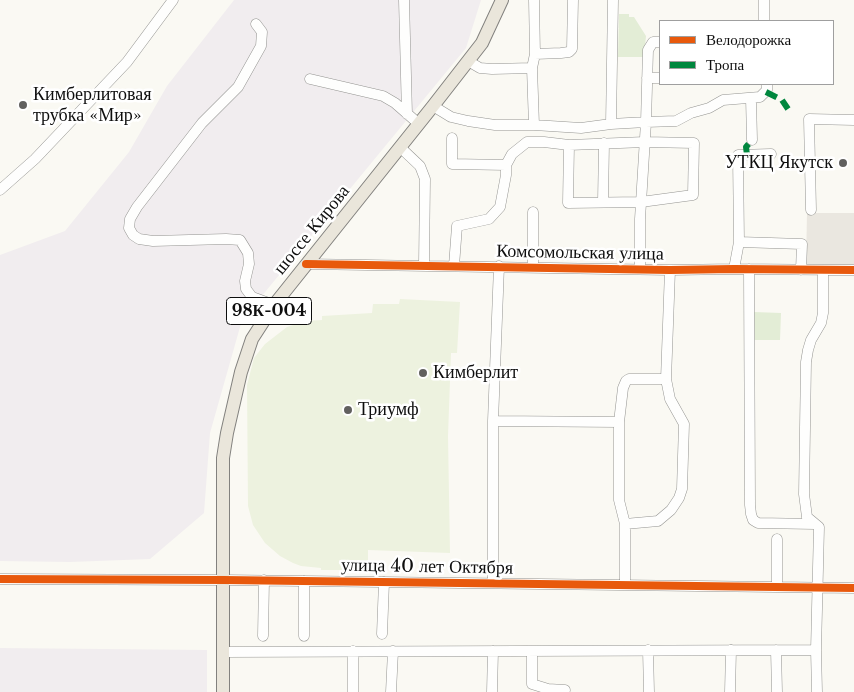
<!DOCTYPE html>
<html>
<head>
<meta charset="utf-8">
<style>
  body { margin:0 }
  #map { position:relative; width:854px; height:692px; overflow:hidden; background:#faf9f3; font-family:"Libre Baskerville",serif }
  canvas { display:block }
  .legend { position:absolute; left:659px; top:20px; width:175px; height:65px; box-sizing:border-box; background:#fff; border:1px solid #9f9f9f; margin:0; padding:6px 9px; list-style:none; font-size:15px; color:#0e0e0e }
  .legend li { display:flex; align-items:center; gap:10px; height:25px }
  .legend b { width:25px; border:1px solid #9f9f9f }
</style>
</head>
<body>
<div id="map">
<canvas width="854" height="692"></canvas>
<ul class="legend">
<li><b style="height:6px;background:#e8590c"></b>Велодорожка</li>
<li><b style="height:6px;background:#00873e"></b>Тропа</li>
</ul>
</div>
<script>
const c = document.querySelector('canvas').getContext('2d');
c.lineJoin = 'round';
function fill(path, color) {
  c.fillStyle = color;
  c.fill(path, 'evenodd');
}
function poly(rows) {
  const path = new Path2D();
  for (const r of rows) {
    path.moveTo(r[0], r[1]);
    for (let i = 2; i < r.length; i += 2) path.lineTo(r[i], r[i + 1]);
  }
  return path;
}
function stroke(path, color, width, dash) {
  c.strokeStyle = color;
  c.lineWidth = width;
  c.lineCap = dash ? 'butt' : 'round';
  c.setLineDash(dash || []);
  c.stroke(path);
}
function label(font, color, halo, rows, align = 'center') {
  c.font = font + ' "Libre Baskerville",serif';
  c.lineWidth = 5;
  c.setLineDash([]);
  c.textBaseline = 'middle';
  c.strokeStyle = halo;
  c.fillStyle = color;
  for (const [text, x, y, turn = 0] of rows) {
    c.save();
    c.translate(x, y);
    c.rotate((+turn || 0) * Math.PI / 180);
    c.textAlign = isNaN(turn) ? turn : align;
    if (halo) c.strokeText(text, 0, 0);
    c.fillText(text, 0, 0);
    c.restore();
  }
}
const industrial = poly([
  [234,0,481,0,466,48,242,320,210,433,204,513,150,559,70,562,0,561,0,255,65,231,129,152,167,86],
  [0,648,207,650,207,692,0,692]
]);
const green = poly([
  [619,14,629,14,629,17,634,17,646,36,644,57,618,57],
  [754,312,781,313,780,340,754,340]
]);
const pitch = poly([
  [400,299,460,302,457,353,451,353,448,436,450,553,368,550,368,570,321,570,321,568,301,566,293,563,280,556,265,543,253,525,248,506,247,385,254,358,265,344,287,327,306,321,322,320,322,316,372,313,373,304,399,304]
]);
const plaza = poly([
  [807,213,854,213,854,267,806,266]
]);
const minor = poly([
  [404,0,407,114],
  [764,21,764,0],
  [256,24,262,32,261,46,238,87,202,123,137,207,130,219,129,228,133,235,139,239,153,241,226,239,240,240,248,253,249,264,245,281,246,289,252,297,274,305],
  [535,54,561,53,569,52,572,49,573,0],
  [468,61,480,68,492,69,532,68],
  [647,78,660,78],
  [310,79,383,96,395,103,419,124],
  [751,98,752,140],
  [433,106,451,117,468,121,495,125,534,125,532,68,535,54,534,0],
  [611,124,613,0],
  [534,125,581,128,611,124,646,122,648,50,653,42,660,42],
  [452,138,452,164,506,165,506,175,500,207,489,219,457,226,454,266],
  [645,142,694,143,693,195,641,202,568,203,569,145,645,142],
  [400,147,420,166,425,179,424,265],
  [506,165,512,154,527,142,544,142,569,145],
  [0,190,35,159,127,62,173,0],
  [603,202,604,143],
  [811,210,809,119,854,120],
  [533,212,533,267],
  [739,242,738,155,771,154],
  [306,264,670,270,734,269,854,270],
  [640,269,640,219,646,122,676,121,691,113,709,108,723,100,760,97,767,90,767,84],
  [734,269,739,242,802,244,801,270],
  [749,269,750,505,751,514,753,520,758,523,815,524],
  [493,421,619,422],
  [625,524,658,521,671,510,679,498,682,489,684,424,670,399,666,379],
  [0,579,224,580,854,588],
  [493,583,493,421,499,266],
  [625,584,625,524,619,500,619,422,623,388,626,381,629,379,666,379,670,270],
  [777,587,777,539],
  [382,634,384,582],
  [263,636,264,580],
  [304,636,304,581],
  [648,650,649,692],
  [776,650,777,692],
  [532,651,532,684,548,689,565,690],
  [223,652,816,650],
  [353,692,353,651],
  [391,692,393,651],
  [492,692,493,651],
  [730,692,731,650],
  [817,692,816,650,819,527,807,517,804,494,806,362,808,350,811,340,821,323,823,313,823,270]
]);
const major = poly([
  [223,692,223,458,227,433,241,372,252,339,274,305,433,106,482,43,502,0]
]);
const quiet = poly([
  [766,92,782,100,788,109],
  [747,155,746,147,752,140]
]);
const cycleway = poly([
  [306,264,670,270,734,269,854,270],
  [0,579,224,580,854,588]
]);
const markers = [
  [23,105,5,"#61605e"],
  [843,163,5,"#61605e"],
  [423,373,5,"#61605e"],
  [348,410,5,"#61605e"]
];
const shields = [
  [269,311,85]
];
const shieldNames = [
  ["98К-004",269,311]
];
const poiNames = [
  ["Кимберлитовая",33,95],
  ["трубка «Мир»",33,116],
  ["УТКЦ Якутск",833,163,"right"],
  ["Кимберлит",433,373],
  ["Триумф",358,410]
];
const streetNames = [
  ["шоссе Кирова",312,230,-51],
  ["Комсомольская улица",580,253,1],
  ["улица 40 лет Октября",427,567,1]
];
fill(industrial, '#f1edef');
fill(green, '#e3edd6');
fill(pitch, '#edf2df');
fill(plaza, '#eae7e0');
stroke(minor, '#949491', 11);
stroke(major, '#82817e', 14);
stroke(minor, '#fefefd', 10);
stroke(major, '#eae6db', 12);
stroke(quiet, '#00873e', 6, [12, 6]);
stroke(cycleway, '#e8590c', 8);
for (const [x, y, r, color] of markers) {
  const dot = new Path2D();
  dot.arc(x, y, r, 0, 2 * Math.PI);
  c.fillStyle = color;
  c.fill(dot);
  stroke(dot, '#fff', 2);
}
for (const [x, y, w] of shields) {
  const box = new Path2D();
  box.roundRect(x - w / 2, y - 13.5, w, 27, 4);
  c.fillStyle = '#fff';
  c.fill(box);
  stroke(box, '#0e0e0e', 1);
}
label('bold 16px', '#0e0e0e', null, shieldNames);
label('18px', '#0e0e0e', '#fff', poiNames, 'left');
label('18px', '#0e0e0e', '#fff', streetNames);
</script>
</body>
</html>
